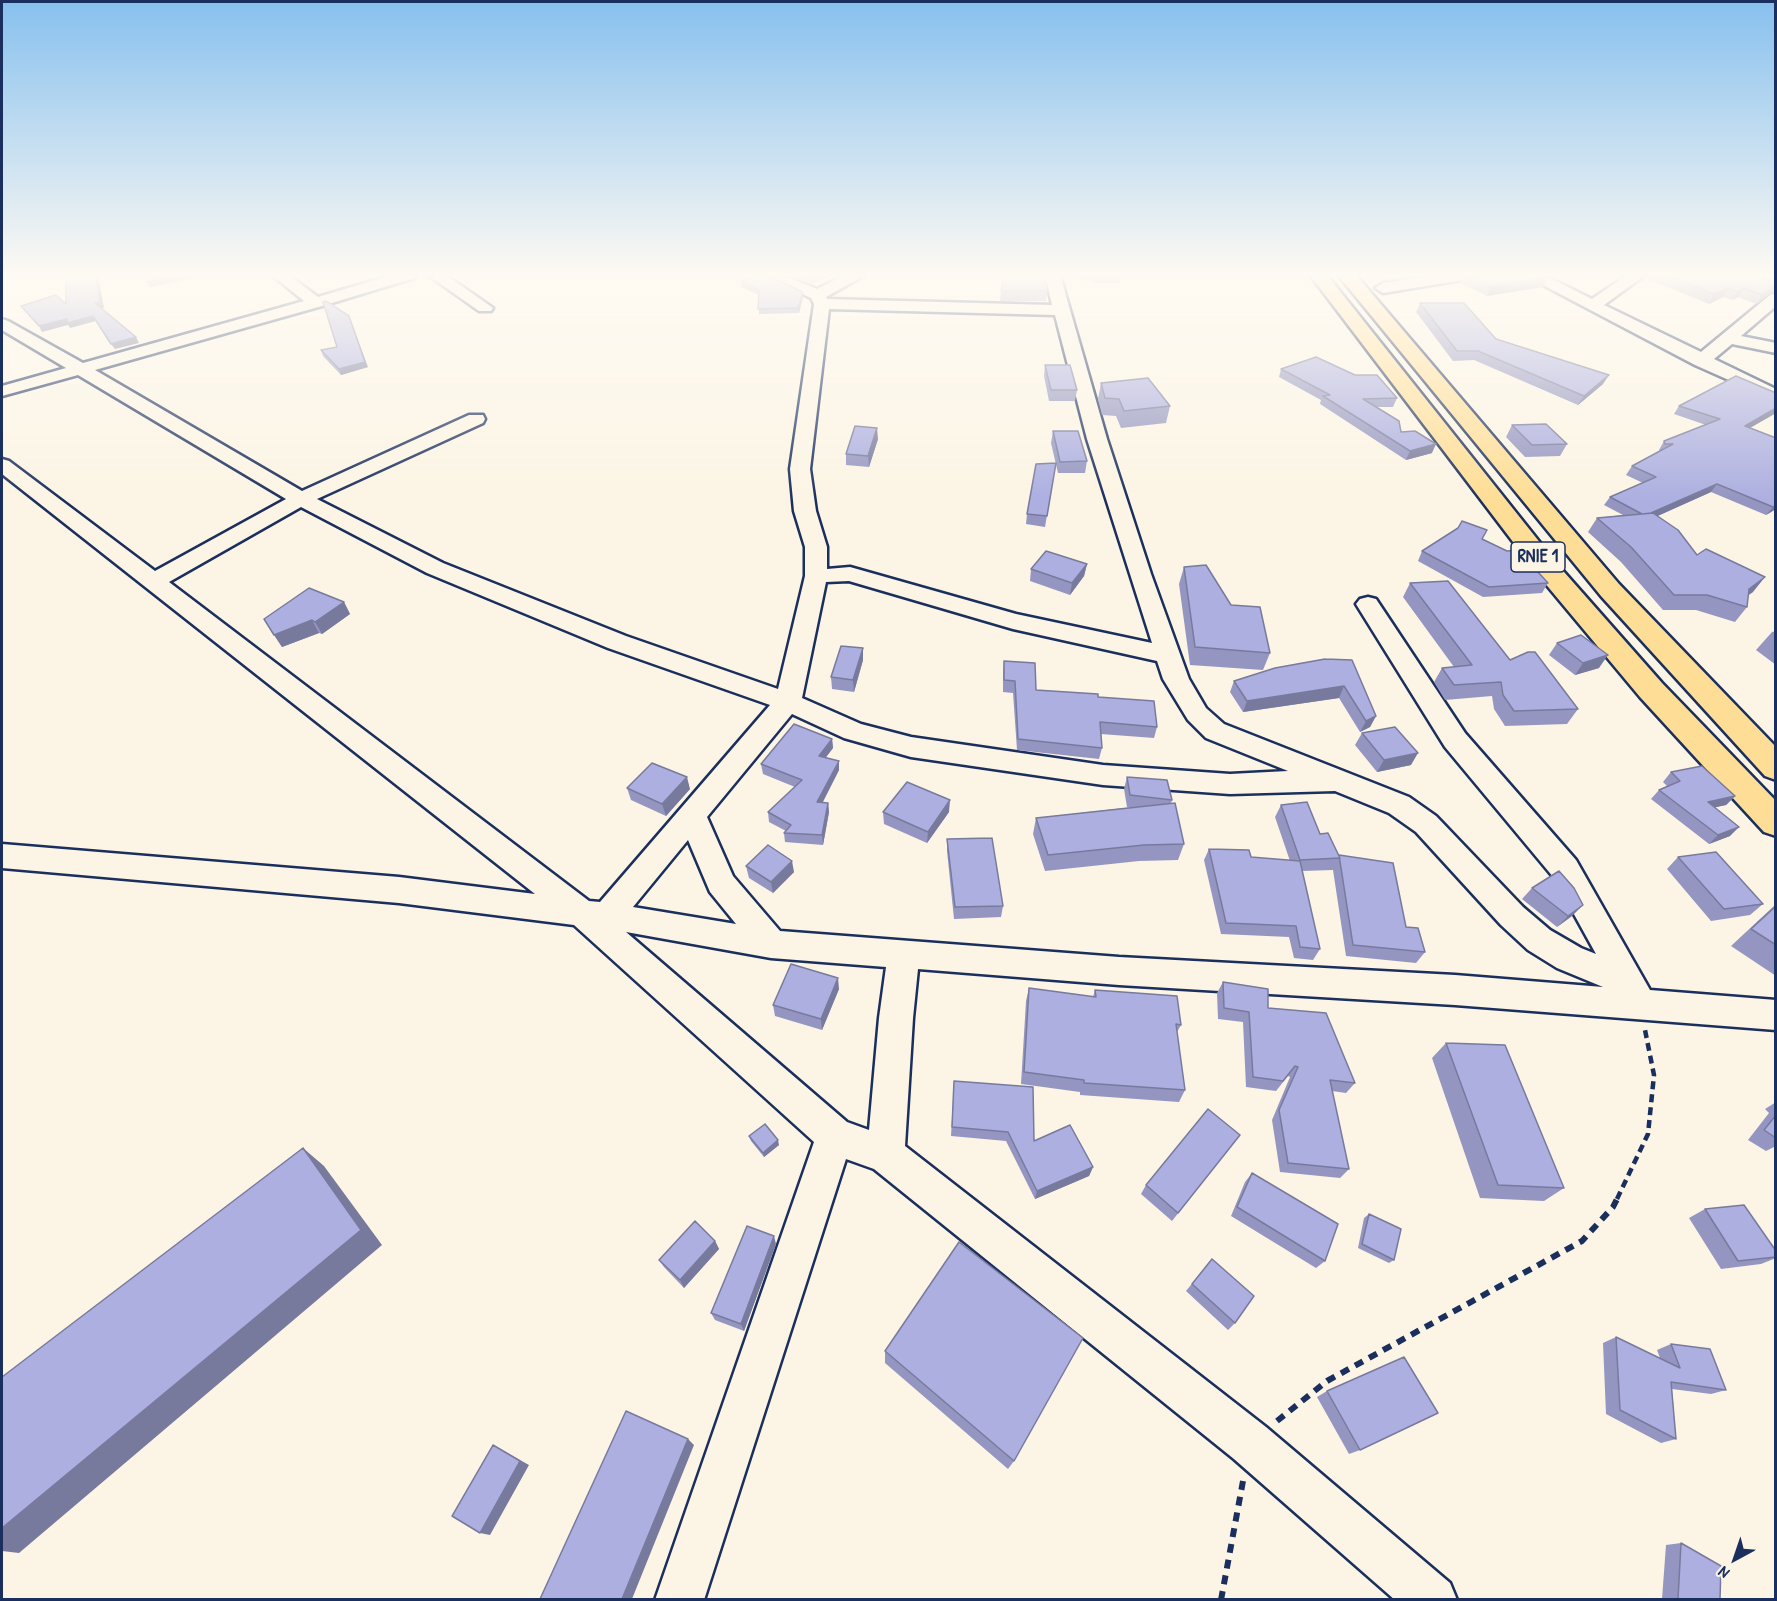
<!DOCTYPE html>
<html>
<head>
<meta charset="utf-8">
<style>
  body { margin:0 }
  #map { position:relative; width:1777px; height:1601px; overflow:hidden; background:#fcf5e5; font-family:"Patrick Hand",sans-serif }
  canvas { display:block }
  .frame { position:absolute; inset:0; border:3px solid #1b2f5e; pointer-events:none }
  .north { position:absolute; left:1705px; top:1529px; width:60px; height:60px; -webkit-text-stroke:4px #fcf5e5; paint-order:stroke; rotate:220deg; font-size:16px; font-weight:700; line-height:24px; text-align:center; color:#1b2f5e }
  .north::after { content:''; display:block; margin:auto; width:21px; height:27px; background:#1b2f5e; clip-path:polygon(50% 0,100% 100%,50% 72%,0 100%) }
</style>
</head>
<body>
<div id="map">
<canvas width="1777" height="1601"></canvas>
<div class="frame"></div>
<div class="north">N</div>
</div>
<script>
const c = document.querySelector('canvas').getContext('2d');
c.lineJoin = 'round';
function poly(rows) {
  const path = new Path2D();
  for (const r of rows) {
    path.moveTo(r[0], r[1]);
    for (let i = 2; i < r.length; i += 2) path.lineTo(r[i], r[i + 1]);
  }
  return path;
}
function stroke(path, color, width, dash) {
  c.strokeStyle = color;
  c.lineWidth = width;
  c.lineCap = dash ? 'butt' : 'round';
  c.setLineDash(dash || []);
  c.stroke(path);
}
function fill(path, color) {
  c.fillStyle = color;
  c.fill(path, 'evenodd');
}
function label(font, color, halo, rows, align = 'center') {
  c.font = font + ' "Patrick Hand",sans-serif';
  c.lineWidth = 5;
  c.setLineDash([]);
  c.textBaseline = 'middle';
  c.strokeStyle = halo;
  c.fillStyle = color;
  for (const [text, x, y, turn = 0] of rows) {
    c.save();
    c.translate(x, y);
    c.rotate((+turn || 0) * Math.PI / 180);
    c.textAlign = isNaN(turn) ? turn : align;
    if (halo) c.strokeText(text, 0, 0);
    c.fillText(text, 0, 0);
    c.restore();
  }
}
const pathFar1 = poly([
  [1617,1199,1648,1134,1654,1075,1645,1030]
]);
const path = poly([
  [1277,1421,1327,1381,1582,1241,1613,1207,1618,1197],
  [1221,1600,1243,1481]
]);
const minor = poly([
  [272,275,289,275,318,297,392,275,416,275,414,278,322,306,95,370,302,491,469,415,483,415,485,419,483,423,317,499,443,563,626,636,778,689,805,576,805,547,794,511,790,469,814,304,811,298,761,275,782,275,817,289,845,275,865,275,826,297,827,299,1052,305,1045,275,1060,275,1107,439,1151,574,1189,679,1206,708,1224,724,1409,797,1436,816,1523,907,1550,930,1581,948,1596,954,1554,878,1445,747,1356,604,1360,599,1368,597,1376,599,1465,733,1576,860,1650,990,1776,1000,1776,1030,1455,1005,1119,985,918,969,913,1018,905,1146,1266,1427,1450,1583,1457,1600,1395,1600,1234,1459,874,1169,846,1159,704,1600,655,1600,814,1142,574,925,399,903,2,868,2,844,399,877,535,894,2,474,2,459,9,461,155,571,286,499,78,375,2,396,2,386,66,368,2,330,2,319,8,321,83,363,304,301,272,275],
  [829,309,1055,315,1087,439,1152,643,1016,614,850,567,827,569,827,547,816,511,810,469,829,309],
  [301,507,427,573,608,648,770,705,600,902,589,901,169,582,301,507],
  [849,581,1013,629,1157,661,1163,679,1188,720,1206,738,1288,771,1230,774,1103,765,911,737,861,724,802,698,826,582,849,581],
  [792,714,844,738,911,757,1103,785,1230,794,1335,791,1389,813,1416,832,1501,925,1528,950,1557,968,1603,987,1455,975,1119,957,780,931,733,876,707,817,792,714],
  [688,840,710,892,736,924,633,907,688,840],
  [626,932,771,958,886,967,879,1018,869,1130,847,1122,626,932],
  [428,275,446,275,493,308,491,311,479,311,428,275],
  [1436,275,1475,275,1468,279,1383,293,1375,288,1383,283,1436,275],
  [1524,275,1544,275,1592,299,1627,275,1645,275,1604,305,1701,352,1770,295,1776,293,1776,306,1741,336,1776,343,1776,353,1732,344,1714,359,1776,389,1776,401,1695,365,1524,275]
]);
const trunk = poly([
  [1310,275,1327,275,1557,564,1662,683,1776,801,1776,836,1764,832,1640,697,1539,576,1310,275],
  [1338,275,1356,275,1619,584,1776,747,1776,780,1765,776,1601,596,1338,275]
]);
const wall = poly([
  [789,275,832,275,811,284],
  [1073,275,1120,275,1119,283,1093,283,1092,281,1075,280],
  [1463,275,1545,275,1543,287,1487,296,1460,283],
  [1607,275,1623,275,1617,279],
  [1646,275,1762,275,1763,278,1776,281,1776,289,1774,291,1756,304,1738,297,1733,300,1723,297,1709,304,1645,278],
  [741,282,803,292,803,297,799,313,759,314,759,295,741,287],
  [1001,291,1047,291,1046,301,1000,301],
  [1420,303,1496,339,1603,384,1578,405,1474,360,1453,361,1416,312],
  [321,350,368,367,341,375,323,356],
  [1045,365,1077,390,1075,401,1049,401,1044,376],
  [1281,369,1397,398,1393,407,1376,407,1401,432,1432,453,1406,460,1320,404,1321,400,1279,377],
  [1101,383,1170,406,1166,423,1121,428,1116,416,1102,415,1098,399],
  [1776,393,1776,413,1750,428,1776,438,1776,509,1766,515,1711,492,1657,516,1697,555,1753,592,1748,595,1747,607,1735,622,1696,610,1663,610,1621,562,1588,532,1597,518,1623,515,1604,505,1610,497,1643,483,1626,475,1632,466,1659,451,1659,450,1664,441,1706,425,1674,414,1679,406],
  [1512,425,1567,444,1560,456,1525,457,1506,437],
  [1053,431,1087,461,1085,473,1058,473,1051,443],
  [878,439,869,467,846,465,846,454],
  [1056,463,1045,527,1026,524,1027,514],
  [1482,539,1548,583,1542,593,1483,597,1418,561,1422,551],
  [1087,564,1084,576,1070,595,1030,581,1031,569],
  [1184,567,1231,605,1270,653,1263,670,1190,665,1179,584],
  [1410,583,1510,660,1578,709,1567,724,1505,726,1494,709,1492,696,1445,700,1434,682,1442,668,1454,667,1403,597],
  [344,602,350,614,322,634,319,633,282,647,264,619],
  [1776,631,1776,665,1756,650,1772,632],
  [1557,643,1599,668,1575,675,1549,655],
  [863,648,863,660,854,692,832,689,831,677],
  [1325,659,1376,716,1370,727,1360,732,1339,698,1243,712,1230,692,1234,681],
  [1004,661,1036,690,1098,697,1157,727,1154,738,1101,734,1102,748,1099,759,1017,750,1013,693,1003,692,1003,672],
  [1362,733,1411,765,1377,772,1355,745],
  [832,739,833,748,826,757,839,770,823,802,828,803,829,812,823,845,785,842,784,833,786,831,769,822,768,812,795,787,763,774,761,764],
  [1671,772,1735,796,1726,805,1715,807,1730,836,1709,844,1651,799,1659,790,1667,786,1663,782],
  [1127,777,1172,800,1171,803,1184,844,1178,860,1139,861,1045,871,1033,834,1036,818,1133,807,1127,807,1124,789],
  [627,788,690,789,666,816,631,800],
  [1281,805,1320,834,1339,856,1406,927,1425,952,1416,963,1346,956,1333,870,1302,871,1320,949,1313,960,1294,958,1289,937,1221,934,1204,860,1209,849,1251,857,1290,861,1275,817],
  [883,812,949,812,927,843,884,824],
  [947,839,1003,906,1001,917,954,919,947,851],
  [1678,857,1763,904,1750,915,1711,921,1667,869],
  [746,866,794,872,773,893,749,878],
  [1532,888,1572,916,1557,927,1522,899],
  [1776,904,1776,976,1731,946],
  [1223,982,1268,1008,1355,1083,1346,1093,1332,1091,1349,1169,1340,1178,1280,1172,1272,1120,1290,1077,1288,1076,1276,1091,1246,1087,1243,1022,1218,1019,1217,993],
  [1029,988,1093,997,1095,990,1181,1025,1177,1032,1185,1090,1179,1102,1080,1095,1080,1092,1021,1084,1026,1001],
  [839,989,822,1030,775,1016,773,1005],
  [1446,1043,1564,1188,1544,1201,1480,1198,1432,1058],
  [954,1081,1034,1141,1093,1167,1089,1176,1035,1199,1006,1141,951,1136],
  [1776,1102,1776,1146,1766,1151,1748,1140,1769,1113,1765,1109],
  [1240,1135,1172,1221,1141,1194,1146,1185],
  [749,1136,779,1145,764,1157,751,1141],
  [1252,1173,1325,1261,1316,1268,1231,1216,1245,1182],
  [1705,1209,1776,1251,1776,1258,1761,1264,1721,1269,1689,1218],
  [1369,1214,1394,1260,1389,1263,1358,1248,1364,1218],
  [715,1241,719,1249,684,1288,664,1267,659,1260],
  [776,1244,744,1331,715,1320,711,1313],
  [1212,1259,1235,1323,1228,1330,1186,1291],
  [1616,1337,1660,1358,1657,1350,1671,1344,1726,1390,1711,1394,1672,1389,1676,1439,1661,1443,1606,1414,1603,1343],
  [885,1351,1014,1461,1008,1469,885,1363],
  [1327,1391,1360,1450,1349,1454,1317,1397],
  [1681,1543,1720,1599,1662,1599,1666,1545]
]);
const shadedWall = poly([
  [96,275,98,275,104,308,98,309,95,303],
  [180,275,206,276,150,287,147,282],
  [810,275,832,275,811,284],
  [1548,277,1543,287,1487,296,1491,286],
  [1776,285,1776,289,1774,291,1756,304,1762,295],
  [1728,288,1723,297,1709,304,1714,294],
  [1744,288,1738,297,1733,300,1738,291],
  [803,292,803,297,799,313,798,308],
  [93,316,96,321,70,328,68,325,42,332,39,326,67,319],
  [351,322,368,367,341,375,339,369],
  [136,337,139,343,115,349,111,344],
  [1609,375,1603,384,1578,405,1584,396],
  [1776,408,1776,413,1739,434,1745,426],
  [877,428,878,439,869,467,868,456],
  [1436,444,1432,453,1406,460,1410,451],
  [1717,484,1711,492,1640,524,1645,515],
  [1776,505,1776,509,1766,515,1773,507],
  [1087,564,1084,576,1070,595,1072,583],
  [1765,577,1753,592,1737,603,1749,589],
  [344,602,350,614,322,634,315,622],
  [312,620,319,633,282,647,274,635],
  [863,648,863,660,854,692,853,680],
  [1608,655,1599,668,1575,675,1583,663],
  [1344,686,1339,698,1243,712,1247,701],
  [1376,716,1370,727,1360,732,1366,721],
  [832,739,833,748,820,765,819,756],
  [1418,753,1411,765,1377,772,1384,760],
  [839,761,839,770,818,811,817,802],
  [687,777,690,789,666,816,662,804],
  [1735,796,1726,805,1699,811,1708,802],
  [950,800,949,812,927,843,928,832],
  [828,803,829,812,823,845,822,835],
  [1739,827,1730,836,1709,844,1718,835],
  [792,861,794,872,773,893,771,882],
  [1583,905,1572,916,1557,927,1568,916],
  [838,978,839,989,822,1030,821,1019],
  [778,1140,779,1145,764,1157,763,1153],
  [303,1148,324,1166,382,1245,19,1553,2,1551,2,1528],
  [1093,1167,1089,1176,1035,1199,1037,1191],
  [774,1236,776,1244,744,1331,741,1324],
  [715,1241,719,1249,684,1288,680,1280],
  [688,1439,694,1445,632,1599,622,1599],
  [493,1445,529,1465,490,1535,480,1533]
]);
const building = poly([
  [66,275,96,275,100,302,95,303,136,337,111,344,93,316,67,323,67,319,39,326,21,306,56,295,66,304,66,275],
  [147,275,180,275,147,282,147,275],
  [755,275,767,275,803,292,798,308,758,309,759,290,741,282,755,275],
  [1004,275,1045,275,1047,291,1001,291,1004,275],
  [1094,275,1120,275,1121,276,1094,276,1094,275],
  [1470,275,1545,275,1548,277,1491,286,1470,275],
  [1667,275,1762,275,1765,276,1762,278,1776,281,1776,285,1762,295,1744,288,1738,291,1728,288,1714,294,1667,275],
  [326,301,349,316,365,362,339,369,321,350,337,347,323,302,326,301],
  [1420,303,1464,303,1496,339,1609,375,1584,396,1478,351,1457,351,1420,303],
  [1316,357,1355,375,1377,375,1397,398,1363,399,1399,421,1401,432,1415,431,1436,444,1410,451,1323,396,1330,395,1281,369,1316,357],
  [1045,365,1070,365,1077,390,1051,390,1045,365],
  [1736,376,1776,393,1776,408,1745,426,1776,438,1776,505,1773,507,1717,484,1651,513,1642,514,1610,497,1656,477,1632,466,1673,444,1665,444,1664,441,1720,419,1679,406,1736,376],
  [1148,378,1170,406,1124,411,1119,399,1105,398,1101,383,1148,378],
  [1546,424,1567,444,1532,445,1512,425,1546,424],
  [855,426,877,428,868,456,846,454,855,426],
  [1053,431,1078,431,1087,461,1060,462,1053,431],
  [1056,463,1047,516,1027,514,1036,464,1056,463],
  [1653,513,1678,530,1697,555,1706,549,1765,577,1749,589,1747,607,1707,595,1674,595,1631,547,1597,518,1653,513],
  [1462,521,1487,530,1482,539,1507,551,1518,550,1548,583,1489,587,1422,551,1458,528,1462,521],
  [1046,551,1087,564,1072,583,1031,569,1046,551],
  [1206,565,1231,605,1260,607,1270,653,1195,647,1184,567,1206,565],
  [1448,581,1510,660,1528,652,1535,652,1578,709,1514,711,1503,695,1501,682,1454,685,1442,668,1472,665,1410,583,1448,581],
  [309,588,344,602,315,622,312,620,274,635,264,619,309,588],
  [1581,635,1608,655,1583,663,1557,643,1581,635],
  [841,646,863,648,853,680,831,677,841,646],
  [1325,659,1352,660,1376,716,1366,721,1344,686,1247,701,1234,681,1275,668,1325,659],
  [1004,661,1035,663,1036,690,1098,694,1098,697,1154,701,1157,727,1100,722,1102,748,1018,739,1015,681,1004,680,1004,661],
  [794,724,832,739,819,756,839,761,817,802,828,803,822,835,784,833,791,825,768,812,802,780,761,764,794,724],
  [1395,727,1418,753,1384,760,1362,733,1395,727],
  [652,763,687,777,662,804,627,788,652,763],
  [1702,766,1735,796,1708,802,1739,827,1718,835,1659,790,1680,781,1671,772,1702,766],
  [1127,777,1167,780,1172,800,1130,795,1127,777],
  [907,782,950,800,928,832,883,812,907,782],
  [1307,802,1320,834,1328,833,1340,858,1300,860,1281,805,1307,802],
  [1175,803,1184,844,1144,845,1048,855,1036,818,1175,803],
  [992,838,1003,906,955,907,947,839,992,838],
  [768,845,792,861,771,882,746,866,768,845],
  [1209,849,1249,850,1251,857,1300,861,1320,949,1300,947,1296,926,1226,923,1209,849],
  [1716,852,1763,904,1724,909,1678,857,1716,852],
  [1339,855,1393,863,1406,927,1418,928,1425,952,1353,945,1339,855],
  [1559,871,1574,888,1583,905,1568,916,1532,888,1559,871],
  [1776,906,1776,945,1751,929,1776,906],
  [791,964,838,978,821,1019,773,1005,791,964],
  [1223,982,1268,989,1268,1008,1326,1013,1355,1083,1330,1080,1349,1169,1288,1163,1279,1110,1298,1067,1295,1066,1283,1081,1253,1077,1249,1012,1224,1008,1223,982],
  [1029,988,1096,997,1095,990,1177,996,1181,1025,1176,1024,1185,1090,1084,1083,1084,1080,1024,1072,1029,988],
  [1446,1043,1505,1045,1564,1188,1498,1185,1446,1043],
  [954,1081,1033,1087,1034,1141,1070,1125,1093,1167,1037,1191,1008,1132,952,1127,954,1081],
  [1208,1109,1240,1135,1178,1213,1146,1185,1208,1109],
  [1776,1115,1776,1138,1764,1130,1776,1115],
  [765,1124,778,1140,763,1153,749,1136,765,1124],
  [303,1148,361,1230,2,1528,2,1377,303,1148],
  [1252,1173,1338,1224,1325,1261,1237,1207,1252,1173],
  [1744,1205,1776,1251,1776,1257,1738,1261,1705,1209,1744,1205],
  [1369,1214,1401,1229,1394,1260,1362,1244,1369,1214],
  [695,1221,715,1241,680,1280,659,1260,695,1221],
  [747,1226,774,1236,741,1324,711,1313,747,1226],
  [959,1242,1083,1338,1014,1461,885,1351,959,1242],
  [1212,1259,1254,1296,1235,1323,1192,1284,1212,1259],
  [1616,1337,1680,1368,1671,1344,1710,1349,1726,1390,1671,1382,1676,1439,1620,1410,1616,1337],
  [1404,1357,1438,1413,1360,1450,1327,1391,1404,1357],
  [626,1411,688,1439,622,1599,540,1599,626,1411],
  [493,1445,520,1461,480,1533,452,1516,493,1445],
  [1681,1543,1721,1566,1720,1599,1678,1599,1681,1543]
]);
const shields = [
  [1538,557,54]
];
const shieldNames = [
  ["RNIE 1",1538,557]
];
stroke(minor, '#1b2f5e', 5);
stroke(trunk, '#1b2f5e', 5);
stroke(pathFar1, '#1b2f5e', 4.5, [8, 5]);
stroke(path, '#1b2f5e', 6, [9, 7]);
fill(minor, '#fcf5e5');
fill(trunk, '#fede96');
fill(wall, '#9496c1');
fill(shadedWall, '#787a9d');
fill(building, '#acafe0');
stroke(building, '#787a9d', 1.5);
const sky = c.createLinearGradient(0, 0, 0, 500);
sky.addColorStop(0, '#87c0ee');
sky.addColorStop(0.55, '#fefaf3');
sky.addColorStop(1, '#fefaf300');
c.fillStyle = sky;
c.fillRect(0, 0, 1777, 500);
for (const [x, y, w] of shields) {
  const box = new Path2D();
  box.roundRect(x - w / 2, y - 15, w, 30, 4.5);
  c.fillStyle = '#fcf5e5';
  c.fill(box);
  stroke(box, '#1b2f5e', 1.5);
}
label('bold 18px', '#1b2f5e', null, shieldNames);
</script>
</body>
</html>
